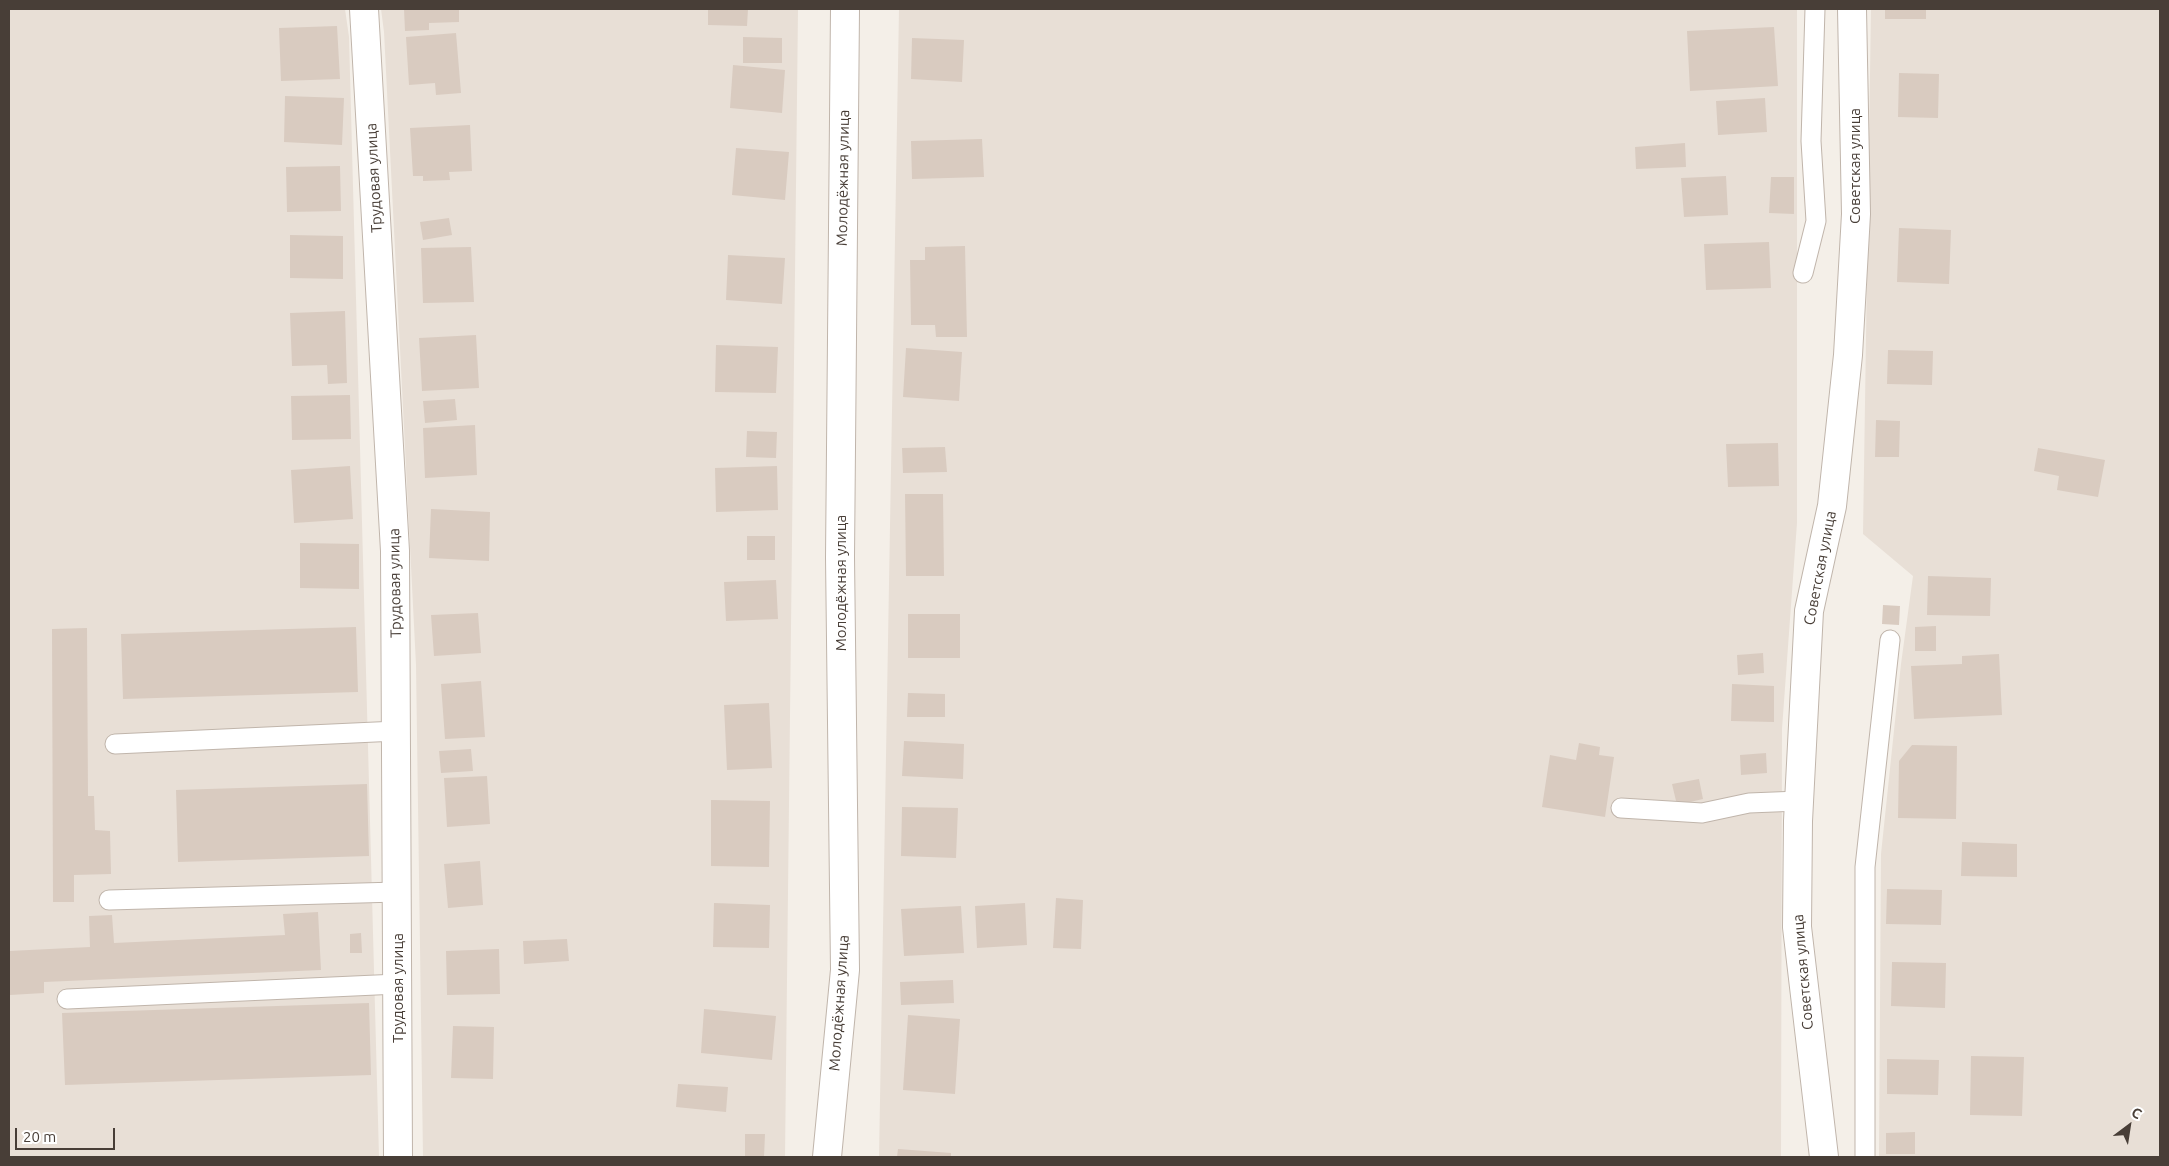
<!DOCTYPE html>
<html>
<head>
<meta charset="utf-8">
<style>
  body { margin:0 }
  #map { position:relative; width:2169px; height:1166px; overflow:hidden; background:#f4efe8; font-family:Ubuntu,sans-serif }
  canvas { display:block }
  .frame { position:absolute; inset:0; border:10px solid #483e37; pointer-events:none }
  .north { position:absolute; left:2104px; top:1101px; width:50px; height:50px; -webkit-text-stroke:4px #fff; paint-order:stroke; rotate:31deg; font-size:14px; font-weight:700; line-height:20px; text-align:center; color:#483e37 }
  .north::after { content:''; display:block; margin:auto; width:18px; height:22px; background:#483e37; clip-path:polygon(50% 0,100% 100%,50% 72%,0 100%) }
  .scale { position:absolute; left:15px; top:1128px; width:100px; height:22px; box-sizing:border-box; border:2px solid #483e37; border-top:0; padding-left:6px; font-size:15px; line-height:18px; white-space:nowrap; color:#483e37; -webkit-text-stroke:4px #fff; paint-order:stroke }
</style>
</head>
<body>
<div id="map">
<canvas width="2169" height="1166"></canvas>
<div class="frame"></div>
<div class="north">С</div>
<div class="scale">20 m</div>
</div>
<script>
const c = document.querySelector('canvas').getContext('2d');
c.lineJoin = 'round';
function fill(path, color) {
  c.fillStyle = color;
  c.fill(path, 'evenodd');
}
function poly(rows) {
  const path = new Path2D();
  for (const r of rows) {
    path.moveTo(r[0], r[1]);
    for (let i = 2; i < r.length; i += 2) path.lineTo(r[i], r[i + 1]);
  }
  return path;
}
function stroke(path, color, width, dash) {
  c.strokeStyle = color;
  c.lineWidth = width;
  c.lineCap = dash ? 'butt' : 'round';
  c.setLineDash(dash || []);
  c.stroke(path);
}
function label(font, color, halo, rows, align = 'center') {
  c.font = font + ' Ubuntu,sans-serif';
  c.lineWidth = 4.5;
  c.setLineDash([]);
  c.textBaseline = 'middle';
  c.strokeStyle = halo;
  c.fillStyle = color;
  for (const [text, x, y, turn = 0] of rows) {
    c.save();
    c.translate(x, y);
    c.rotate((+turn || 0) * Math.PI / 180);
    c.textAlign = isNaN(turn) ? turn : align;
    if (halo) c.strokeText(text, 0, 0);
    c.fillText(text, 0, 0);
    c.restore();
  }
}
const residential = poly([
  [9,9,345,9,349,37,379,1157,9,1157],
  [381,9,798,9,785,1157,423,1157,416,665,384,32],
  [899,9,1797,9,1797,523,1782,729,1781,1157,879,1157],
  [1871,9,2160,9,2160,1157,1879,1157,1881,854,1901,664,1913,576,1863,534]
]);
const building = poly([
  [404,9,459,9,459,22,429,23,429,30,405,31],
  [708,9,748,9,747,26,708,25],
  [1885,9,1926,9,1926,19,1885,19],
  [337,26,340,79,281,81,279,28],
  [1774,27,1778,86,1690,91,1687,31],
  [456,33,461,93,436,95,435,83,409,85,406,37],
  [743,37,782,38,782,63,743,63],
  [912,38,964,40,962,82,911,79],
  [733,65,785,70,782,113,730,108],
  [1899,73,1939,74,1938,118,1898,117],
  [285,96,344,98,342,145,284,142],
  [1765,98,1767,132,1718,135,1716,101],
  [470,125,472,171,449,172,450,180,423,181,423,176,413,176,410,128],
  [982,139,984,177,912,179,911,141],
  [1685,143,1686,167,1636,169,1635,147],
  [736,148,789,152,785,200,732,195],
  [340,166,341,211,287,212,286,167],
  [1726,176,1728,215,1684,217,1681,178],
  [1771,177,1794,177,1794,214,1769,213],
  [449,218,452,235,423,240,420,222],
  [1899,228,1951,230,1949,284,1897,282],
  [290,235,343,236,343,279,290,278],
  [1769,242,1771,288,1706,290,1704,244],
  [965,246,967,337,936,337,935,325,911,325,910,260,925,260,925,247],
  [471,247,474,302,423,303,421,248],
  [728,255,785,258,782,304,726,300],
  [345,311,347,383,328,384,327,365,292,366,290,313],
  [476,335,479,388,422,391,419,338],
  [716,345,778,347,776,393,715,392],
  [906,348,962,352,959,401,903,397],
  [1888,350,1933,351,1932,385,1887,384],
  [350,395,351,439,292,440,291,396],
  [455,399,457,420,425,423,423,401],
  [1876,420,1900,421,1899,457,1875,457],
  [475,425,477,475,425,478,423,428],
  [747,431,777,432,776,458,746,457],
  [1778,443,1779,486,1728,487,1726,444],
  [945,447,947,472,903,473,902,448],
  [2038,448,2105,460,2098,497,2057,490,2059,476,2034,471],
  [350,466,353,519,294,523,291,470],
  [777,466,778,510,716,512,715,468],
  [905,494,943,494,944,576,906,576],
  [431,509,490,512,489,561,429,558],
  [747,536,775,536,775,560,747,560],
  [300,543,359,544,359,589,300,588],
  [1928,576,1991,578,1990,616,1927,615],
  [776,580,778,619,726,621,724,582],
  [1883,605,1900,606,1899,625,1882,624],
  [478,613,481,653,434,656,431,615],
  [908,614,960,614,960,658,908,658],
  [1936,626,1936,651,1915,651,1915,627],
  [356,627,358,692,123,699,121,634],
  [87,628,88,796,94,796,95,830,110,831,111,874,74,875,74,902,53,902,52,629],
  [1763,653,1764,673,1738,675,1737,655],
  [1999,654,2002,715,1914,719,1911,666,1962,664,1962,656],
  [481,681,485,737,445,739,441,684],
  [1732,684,1774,686,1774,722,1731,721],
  [908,693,945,694,945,717,907,717],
  [769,703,772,768,727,770,724,705],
  [904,741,964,744,963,779,902,776],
  [1579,743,1600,747,1599,755,1614,757,1605,817,1542,807,1550,755,1576,760],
  [1912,745,1957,746,1956,819,1898,818,1899,761],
  [471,749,473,771,441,773,439,751],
  [1766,753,1767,773,1741,775,1740,755],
  [487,776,490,824,447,827,444,778],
  [1699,779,1703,799,1677,805,1672,784],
  [367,784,369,856,178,862,176,790],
  [711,800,770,801,769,867,711,866],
  [902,807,958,808,956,858,901,856],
  [1962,842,2017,844,2017,877,1961,876],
  [480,861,483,905,448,908,444,864],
  [1887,889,1942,890,1941,925,1886,924],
  [1056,898,1083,900,1081,949,1053,948],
  [714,903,770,905,769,948,713,947],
  [1025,903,1027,945,977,948,975,906],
  [961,906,964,953,904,956,901,909],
  [318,912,321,970,44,982,44,993,10,995,9,951,90,947,89,916,112,915,114,943,285,935,283,914],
  [361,933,362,953,350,953,350,934],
  [567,939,569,961,524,964,523,941],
  [499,949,500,994,447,995,446,951],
  [1892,962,1946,963,1945,1008,1891,1006],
  [953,980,954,1003,901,1005,900,982],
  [369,1003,371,1075,65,1085,62,1013],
  [704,1009,776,1016,772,1060,701,1053],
  [908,1015,960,1019,955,1094,903,1090],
  [453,1026,494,1027,493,1079,451,1078],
  [1971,1056,2024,1057,2022,1116,1970,1115],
  [1887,1059,1939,1060,1938,1095,1887,1094],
  [678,1084,728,1087,726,1112,676,1107],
  [1915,1132,1915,1154,1886,1154,1886,1133],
  [745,1134,765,1134,764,1157,745,1157],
  [898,1149,951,1153,951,1157,897,1157]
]);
const service = poly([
  [1803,273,1816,221,1811,141,1815,9],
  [115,744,397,731],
  [1621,808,1702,813,1749,803,1799,801],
  [109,900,397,892],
  [67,999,398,984],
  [1865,1157,1865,867,1890,640]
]);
const minor = poly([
  [364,9,395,551,398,1157],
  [827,1157,845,970,840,557,845,9],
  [1824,1157,1797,927,1798,821,1809,611,1832,506,1848,355,1856,214,1852,9]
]);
const streetNames = [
  ["Советская улица",1855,166,-90],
  ["Трудовая улица",374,178,-93],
  ["Молодёжная улица",843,178,-89],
  ["Советская улица",1820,568,-79],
  ["Трудовая улица",395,583,-91],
  ["Молодёжная улица",841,583,-90],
  ["Советская улица",1803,972,-95],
  ["Трудовая улица",398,988,-90],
  ["Молодёжная улица",839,1003,-86]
];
fill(residential, '#e8dfd6');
fill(building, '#d9cbc0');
stroke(service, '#c0b5ab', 21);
stroke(minor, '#c0b5ab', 30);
stroke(service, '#fff', 19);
stroke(minor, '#fff', 28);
label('15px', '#483e37', '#fff', streetNames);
</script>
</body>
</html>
